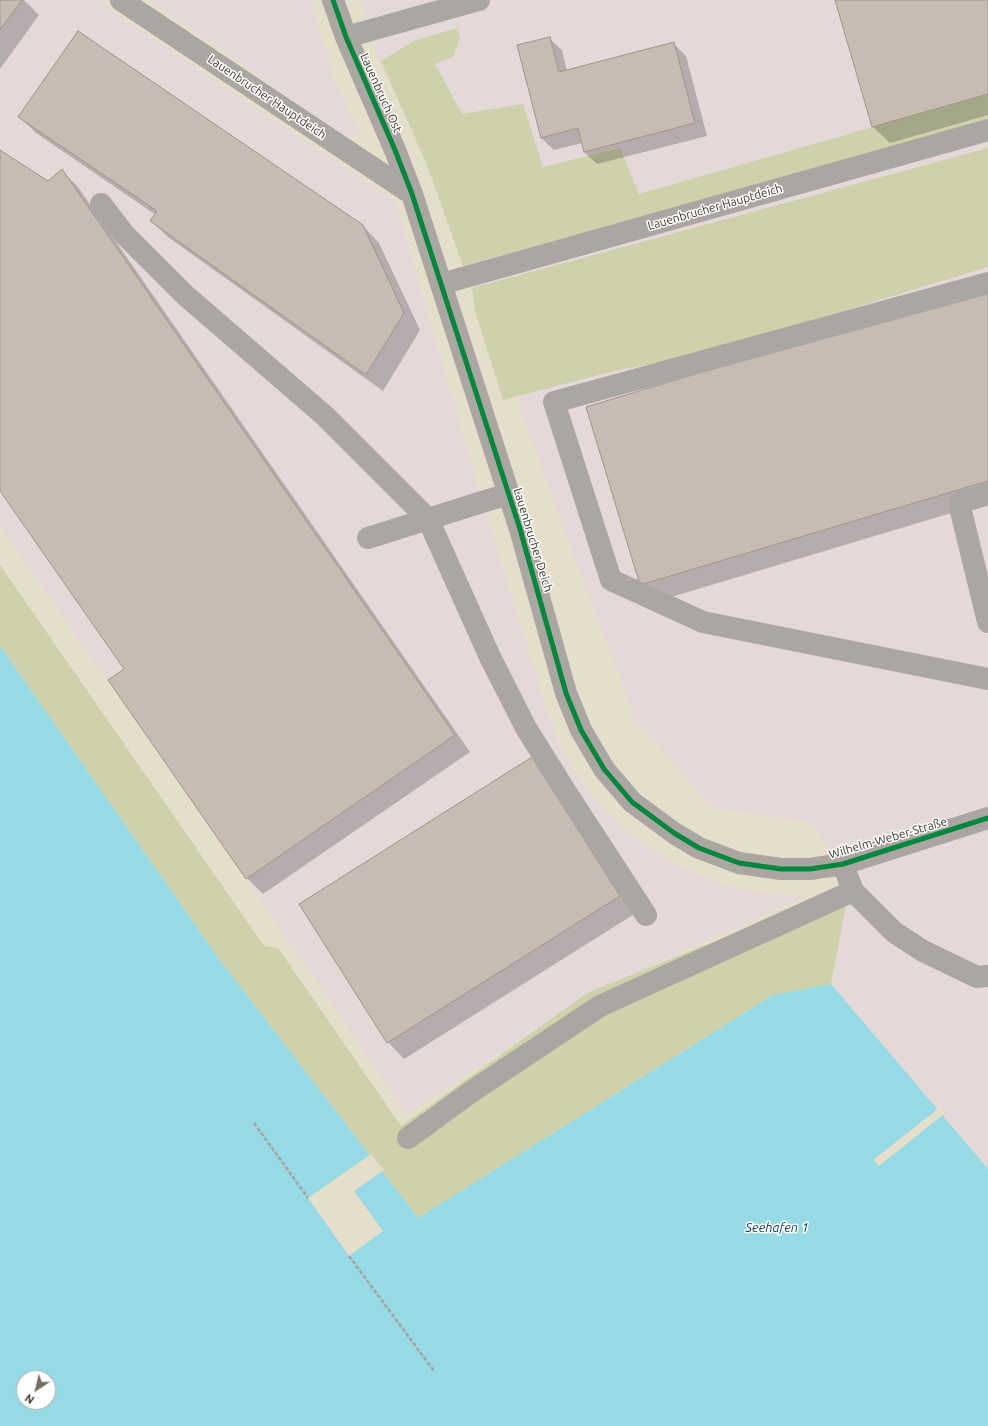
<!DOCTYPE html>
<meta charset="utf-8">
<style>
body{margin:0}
#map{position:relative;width:988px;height:1426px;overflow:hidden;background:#e4deca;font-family:Ubuntu,sans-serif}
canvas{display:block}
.north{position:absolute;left:16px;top:1370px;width:40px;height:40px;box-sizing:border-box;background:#fff;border:1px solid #b1afa9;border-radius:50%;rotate:215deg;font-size:11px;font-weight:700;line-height:16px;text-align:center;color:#3b3628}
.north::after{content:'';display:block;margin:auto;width:14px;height:18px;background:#767161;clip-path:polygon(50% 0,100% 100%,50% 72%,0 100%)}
</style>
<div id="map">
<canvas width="988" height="1426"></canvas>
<div class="north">N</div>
</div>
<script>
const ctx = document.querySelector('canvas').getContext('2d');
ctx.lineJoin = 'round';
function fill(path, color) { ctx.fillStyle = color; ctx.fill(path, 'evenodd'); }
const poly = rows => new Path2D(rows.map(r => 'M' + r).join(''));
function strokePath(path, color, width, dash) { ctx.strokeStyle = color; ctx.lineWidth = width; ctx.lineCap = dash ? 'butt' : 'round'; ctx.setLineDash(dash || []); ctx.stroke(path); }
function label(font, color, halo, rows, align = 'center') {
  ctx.font = font + ' Ubuntu,sans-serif'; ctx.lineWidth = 3; ctx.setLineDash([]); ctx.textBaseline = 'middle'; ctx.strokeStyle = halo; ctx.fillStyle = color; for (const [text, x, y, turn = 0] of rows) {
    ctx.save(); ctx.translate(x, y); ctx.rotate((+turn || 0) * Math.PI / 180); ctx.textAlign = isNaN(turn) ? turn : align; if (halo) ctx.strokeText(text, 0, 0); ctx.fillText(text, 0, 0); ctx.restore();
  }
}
fill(poly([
 [0,0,96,0,395,201,482,502,545,705,560,747,580,781,595,800,617,823,639,841,670,861,697,875,729,887,768,894,804,896,590,994,407,1114,246,879,0,526],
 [147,0,310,0,333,77,359,134,345,138,243,65],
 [361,0,988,0,988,1169,831,984,851,879,810,822,713,808,636,721,561,522,454,223,374,47]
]), '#e5d8d9');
fill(poly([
 [457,28,460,38,453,57,435,64,462,114,523,104,543,167,620,148,639,194,988,94,988,122,463,266,427,165,381,61,414,41],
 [988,148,988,267,706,353,610,372,503,400,475,311,472,288],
 [0,565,264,946,278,948,401,1126,589,992,837,892,851,878,831,984,773,995,418,1218,219,959,0,646]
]), '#ced1aa');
fill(poly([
 [0,646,219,959,418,1218,773,995,831,984,988,1169,988,1426,0,1426],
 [24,1378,48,1378,48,1402,24,1402]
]), '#95dae5');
fill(poly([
 [939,1108,944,1114,879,1166,873,1160],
 [371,1154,384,1170,354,1191,383,1231,349,1256,308,1198]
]), '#e4deca');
fill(poly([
 [0,0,24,0,39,15,0,69],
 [836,0,988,0,988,115,890,143,873,127],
 [549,38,562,50,567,71,673,43,686,56,707,136,597,164,584,152,582,143,554,150,541,138],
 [20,117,363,226,379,243,420,330,383,391,168,237,152,221,156,215,36,133],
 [0,151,48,182,62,171,78,187,470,752,263,894,247,878,125,669,0,489],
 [988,287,988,502,658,601,641,585],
 [532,758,636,913,404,1059,388,1042]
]), '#0003');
const building = poly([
 [0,0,22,0,0,30,0,0],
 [835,0,988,0,988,94,872,127,835,0],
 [78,31,363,225,404,313,366,375,150,221,157,211,18,117,78,31],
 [550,37,559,72,674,42,695,123,584,152,578,128,541,138,517,45,550,37],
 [0,150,48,181,62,169,455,735,246,879,108,680,124,669,0,491,0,150],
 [988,286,988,481,640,585,586,407,988,286],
 [532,757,620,896,387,1043,299,904,532,757]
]);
fill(building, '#c6bcb1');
strokePath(building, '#a0968b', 1);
strokePath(poly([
 [254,1123,308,1198],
 [349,1256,434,1371]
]), '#a8a29c', 2.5, [4, 2]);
strokePath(poly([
 [121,0,412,194],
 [333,0,346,37,395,150,412,194,520,529,566,693,581,730,604,769,632,802,674,833,699,848,739,863,781,869,810,869,843,864,988,818],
 [346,37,479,0],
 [101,204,124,234,185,295,325,416,428,519,490,657,526,728,566,792,646,915],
 [988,283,554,402,611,580,703,622,988,679],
 [441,284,988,130],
 [988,494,959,503,988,622],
 [368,538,482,502,509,494],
 [853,891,894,932,923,951,977,977,988,976],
 [408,1138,471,1092,600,1006,853,891,843,864]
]), '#aca6a3', 22);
strokePath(poly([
 [333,0,346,37,395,150,412,194,520,529,566,693,581,730,604,769,632,802,674,833,699,848,739,863,781,869,810,869,843,864,988,818]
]), '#00873e', 5);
label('12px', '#3b3628', '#fff', [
 ["Lauenbruch Ost",381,93,66],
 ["Lauenbrucher Hauptdeich",267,97,34],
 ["Lauenbrucher Hauptdeich",715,207,-16],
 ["Lauenbrucher Deich",533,540,73],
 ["Wilhelm-Weber-Straße",888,838,-16]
]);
label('italic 13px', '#083944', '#fff', [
 ["Seehafen 1",777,1228]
]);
</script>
